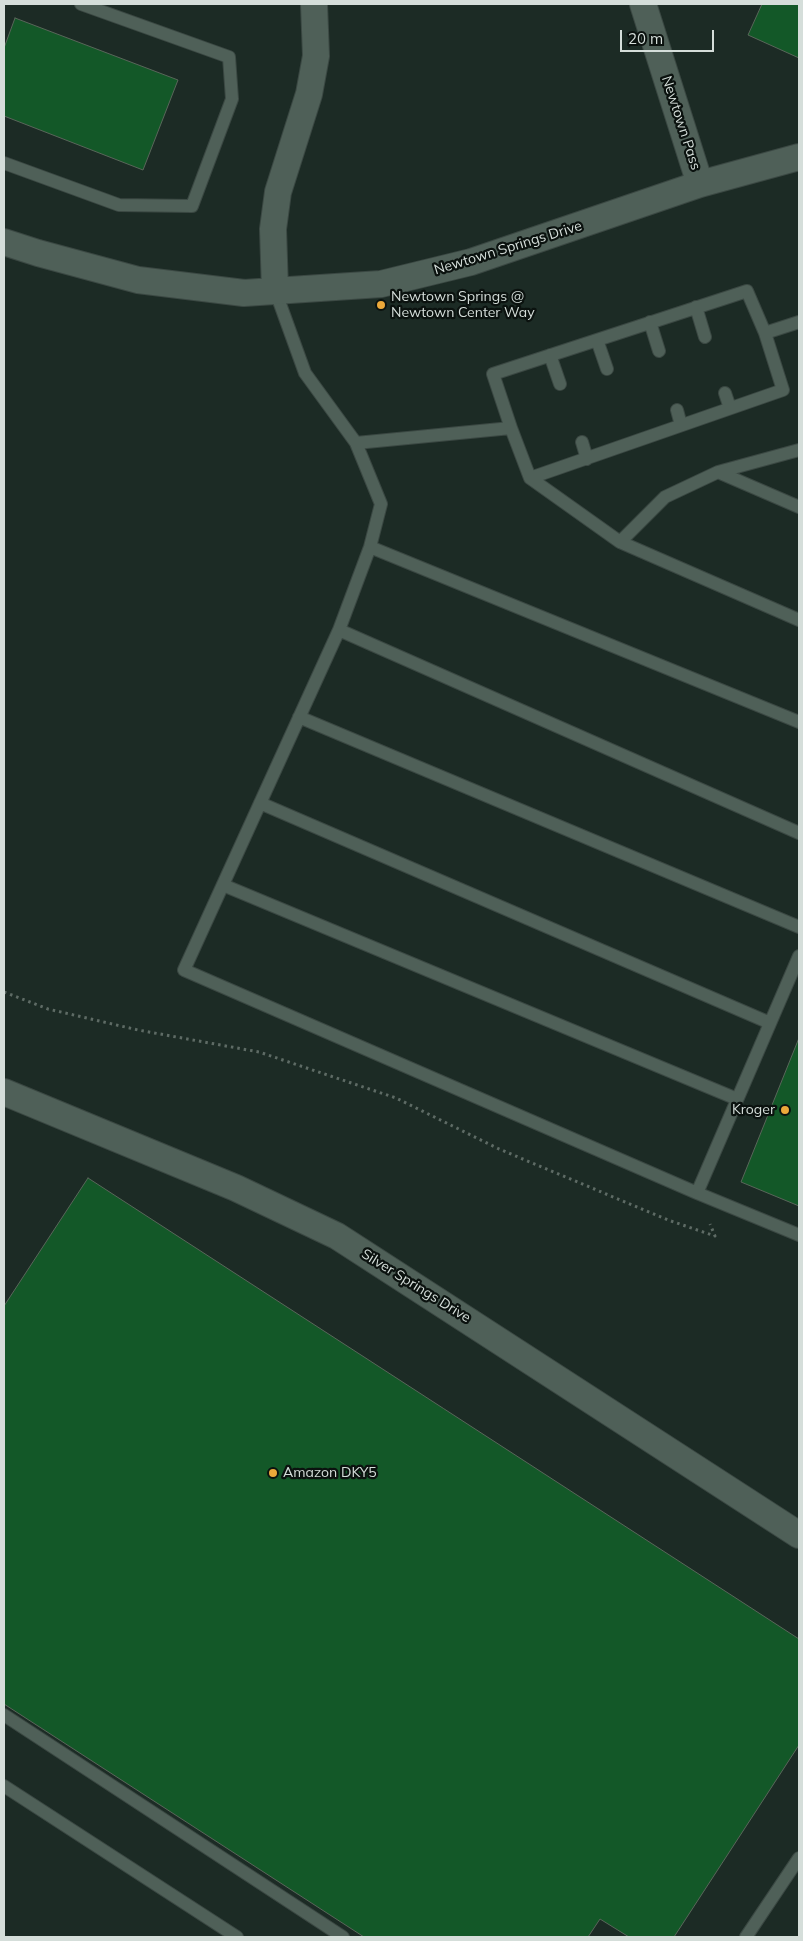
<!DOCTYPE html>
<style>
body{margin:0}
#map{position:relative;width:803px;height:1941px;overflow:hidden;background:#1c2b25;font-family:Mulish,sans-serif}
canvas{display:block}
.frame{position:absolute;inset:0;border:5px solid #d5deda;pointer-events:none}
.scale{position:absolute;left:620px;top:30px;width:94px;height:22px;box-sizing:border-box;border:2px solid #d5deda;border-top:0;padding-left:6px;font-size:15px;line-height:18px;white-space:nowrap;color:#d5deda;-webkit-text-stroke:4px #0b120f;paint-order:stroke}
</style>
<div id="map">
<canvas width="803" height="1941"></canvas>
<div class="frame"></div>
<div class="scale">20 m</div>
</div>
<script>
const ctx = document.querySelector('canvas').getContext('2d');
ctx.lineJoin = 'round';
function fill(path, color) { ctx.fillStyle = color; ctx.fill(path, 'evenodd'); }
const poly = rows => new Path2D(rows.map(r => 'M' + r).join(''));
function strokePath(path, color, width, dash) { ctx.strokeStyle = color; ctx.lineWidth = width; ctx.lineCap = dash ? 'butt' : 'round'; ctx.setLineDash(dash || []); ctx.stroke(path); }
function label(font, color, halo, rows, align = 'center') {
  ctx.font = font + ' Mulish,sans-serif'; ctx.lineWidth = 4.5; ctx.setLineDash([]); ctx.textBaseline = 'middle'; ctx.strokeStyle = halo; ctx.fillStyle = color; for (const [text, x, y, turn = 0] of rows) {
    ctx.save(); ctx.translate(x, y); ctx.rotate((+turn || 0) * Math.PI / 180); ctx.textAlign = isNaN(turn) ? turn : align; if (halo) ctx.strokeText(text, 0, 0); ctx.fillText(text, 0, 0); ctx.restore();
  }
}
const building = poly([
 [762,4,799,4,799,58,748,35,762,4],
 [15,18,178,80,143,170,4,116,4,48,15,18],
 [799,1038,799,1206,741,1182,799,1038],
 [88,1178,799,1639,799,1745,674,1937,629,1937,600,1919,588,1937,364,1937,4,1704,4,1306,88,1178]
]);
fill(building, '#135828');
strokePath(building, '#59665a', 1);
const service = poly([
 [4,163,119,205,192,206,232,99,229,57,81,4],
 [275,290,305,373,356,443,511,428,493,374,747,291,765,333,783,390,530,478,511,428],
 [696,307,705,337],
 [650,322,659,351],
 [765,333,799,322],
 [597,340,607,369],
 [550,355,560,384],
 [725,393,730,408],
 [677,410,681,425],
 [582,442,587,459],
 [356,443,381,504,370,547,339,630,184,970,697,1193],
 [718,472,799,507],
 [530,478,620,542,665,497,718,472,799,450],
 [620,542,799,620],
 [370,547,799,722],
 [339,630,799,833],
 [299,717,799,927],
 [260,803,770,1023],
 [223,885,737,1099],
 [799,956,697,1193,799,1235],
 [4,1715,343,1937],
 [4,1786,237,1937],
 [746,1937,799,1858]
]);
const minor = poly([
 [643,4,700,184],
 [4,242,38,253,138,280,244,293,381,284,471,262,700,184,799,157],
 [275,290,273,229,278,192,309,94,316,56,314,4],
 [4,1092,236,1188,337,1236,799,1535]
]);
strokePath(service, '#3b4843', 14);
strokePath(minor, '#3b4843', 28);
strokePath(poly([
 [4,992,48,1009,138,1030,259,1052,396,1098,499,1149,668,1220,715,1236,710,1224]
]), '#5e6b65', 3, [2.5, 4]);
strokePath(service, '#4f6058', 12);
strokePath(minor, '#4f6058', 26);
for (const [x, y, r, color] of [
 [381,305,5,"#eca93a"],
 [785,1110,5,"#eca93a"],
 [273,1473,5,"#eca93a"]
]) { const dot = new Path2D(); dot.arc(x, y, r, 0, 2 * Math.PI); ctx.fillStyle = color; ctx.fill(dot); strokePath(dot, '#0b120f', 2); }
label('14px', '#d5deda', '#0b120f', [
 ["Newtown Pass",681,123,72],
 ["Newtown Springs Drive",508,248,-17],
 ["Silver Springs Drive",416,1286,32]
]);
label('14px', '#d5deda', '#0b120f', [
 ["Newtown Springs @",391,297],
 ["Newtown Center Way",391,313],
 ["Kroger",775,1110,"right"],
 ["Amazon DKY5",283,1473]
], 'left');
</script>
